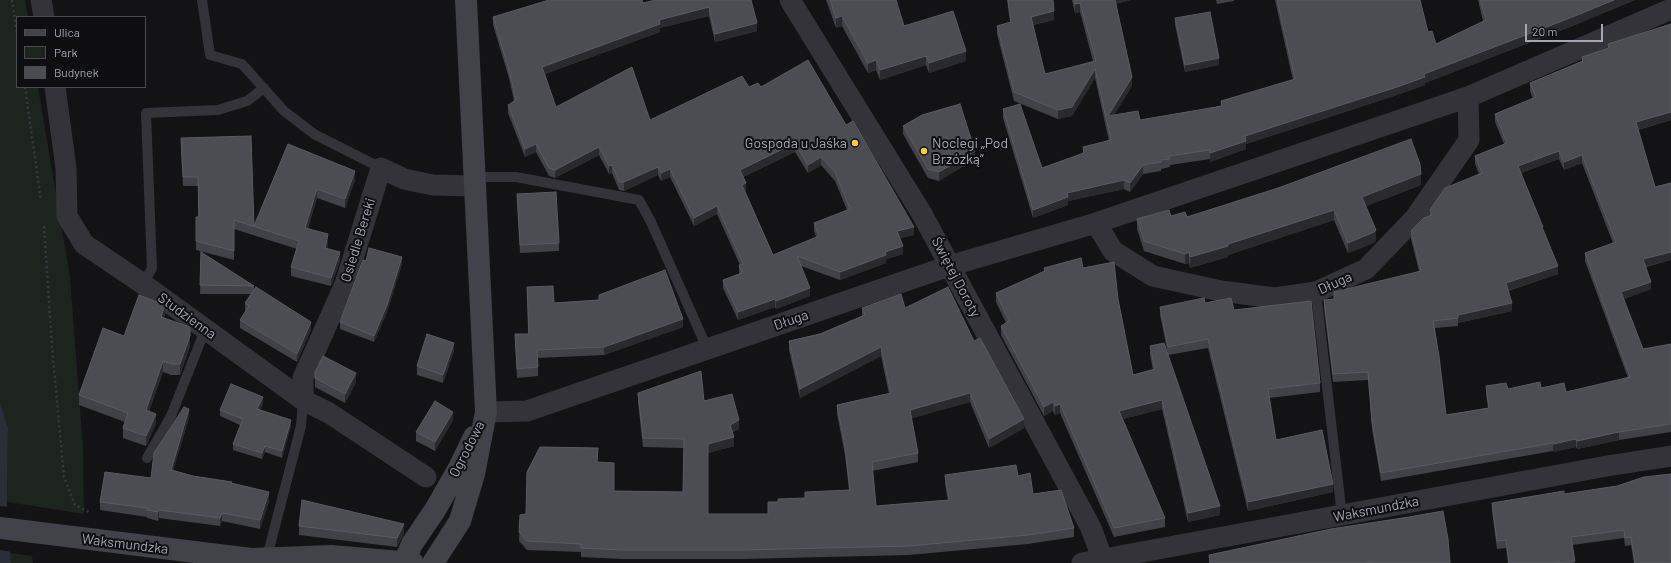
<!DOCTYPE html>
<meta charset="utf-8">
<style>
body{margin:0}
#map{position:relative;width:1671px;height:563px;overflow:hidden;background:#131214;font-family:Barlow,sans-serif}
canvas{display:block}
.legend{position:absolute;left:16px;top:16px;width:130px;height:72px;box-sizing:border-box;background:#0e0d0f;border:1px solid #494a52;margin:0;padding:5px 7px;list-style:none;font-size:12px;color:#a2a6b6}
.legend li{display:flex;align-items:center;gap:8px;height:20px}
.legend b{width:20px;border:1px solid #494a52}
.scale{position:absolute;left:1525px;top:24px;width:78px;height:18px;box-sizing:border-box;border:2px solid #a2a6b6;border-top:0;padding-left:5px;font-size:12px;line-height:14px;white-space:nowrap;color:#a2a6b6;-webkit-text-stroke:3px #0e0d0f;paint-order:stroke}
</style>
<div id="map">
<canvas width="1671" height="563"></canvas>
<ul class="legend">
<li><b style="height:5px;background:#41424a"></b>Ulica</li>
<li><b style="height:11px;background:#1c241e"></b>Park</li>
<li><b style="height:11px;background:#4c4c53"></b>Budynek</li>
</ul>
<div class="scale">20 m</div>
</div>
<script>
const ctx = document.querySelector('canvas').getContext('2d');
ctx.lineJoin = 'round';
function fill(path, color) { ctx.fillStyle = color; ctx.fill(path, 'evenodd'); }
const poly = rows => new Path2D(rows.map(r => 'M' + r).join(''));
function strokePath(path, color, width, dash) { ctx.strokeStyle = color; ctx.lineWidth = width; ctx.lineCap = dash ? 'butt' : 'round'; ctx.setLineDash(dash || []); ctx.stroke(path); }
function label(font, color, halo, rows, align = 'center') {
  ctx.font = font + ' Barlow,sans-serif'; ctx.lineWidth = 4; ctx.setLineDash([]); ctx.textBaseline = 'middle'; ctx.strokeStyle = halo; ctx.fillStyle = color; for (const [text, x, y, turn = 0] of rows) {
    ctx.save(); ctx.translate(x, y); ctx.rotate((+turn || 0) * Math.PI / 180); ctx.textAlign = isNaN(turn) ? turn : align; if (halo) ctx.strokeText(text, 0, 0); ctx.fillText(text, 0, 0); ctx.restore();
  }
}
fill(poly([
 [0,0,25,0,28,17,17,17,17,87,38,87,70,277,83,448,84,514,7,502,8,427,0,403],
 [10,553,32,556,33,563,11,563]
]), '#1c241e');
fill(poly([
 [0,403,8,427,7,502,11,563,0,563]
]), '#282f39');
fill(poly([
 [0,506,9,507,12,552,0,550]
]), '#131214');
strokePath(poly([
 [12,0,17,33],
 [25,87,41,201],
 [44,226,52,347,64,477,75,505,91,513]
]), '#393a41', 2.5, [2, 3]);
strokePath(poly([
 [202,0,210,55,242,64,284,111,314,134,381,168],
 [474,177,516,177,639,200,651,222,707,348],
 [143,284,152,268,146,113,218,110,247,101,264,88],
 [1316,292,1342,516],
 [147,458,171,416,205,330],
 [267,557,301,426,303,400]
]), '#333339', 10);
strokePath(poly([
 [41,0,44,17],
 [790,0,922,214,1091,528,1104,563],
 [55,87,66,168,67,216,84,244,143,284,303,400,329,413,426,477],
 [1096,223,1113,251,1153,276,1221,291,1275,298,1316,292,1366,269,1415,218,1469,140,1468,97],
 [303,400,303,378,345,284,381,168,404,179,433,185,474,186],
 [486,412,527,411,949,266,1096,223,1468,97,1671,9],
 [1082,563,1607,466,1671,456]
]), '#333339', 21);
strokePath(poly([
 [0,528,251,559,331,556,413,563],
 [404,563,412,544,435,510,459,468,474,437],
 [433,563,460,521,474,474,486,412,466,0]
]), '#41424a', 22);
fill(poly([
 [736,0,757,31,715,42,709,16,660,28,660,32,545,74,556,107,650,120,749,87,761,87,846,125,914,235,900,238,903,254,886,259,886,263,840,280,801,266,810,296,776,309,775,307,738,320,723,288,723,280,739,274,739,265,740,265,717,214,694,226,670,177,661,181,658,175,624,191,619,190,612,173,609,174,599,155,555,178,549,176,536,152,525,157,508,113,508,105,514,101,509,78,493,25,493,17,643,3],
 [795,152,808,173,821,165,835,181,847,210,814,223,814,231,816,237,773,255,745,191,746,191,743,177],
 [826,0,896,0,904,26,966,61,929,73,926,65,880,80,876,70,868,73,842,26,836,28],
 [1007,0,1053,0,1054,20,1033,25,1045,74,1093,61,1080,12,1075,13,1072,0,1131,0,1115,4,1132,86,1114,115,1140,120,1221,106,1221,101,1293,80,1275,0,1420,0,1428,32,1436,44,1483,21,1478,0,1635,0,1570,27,1425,83,1425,85,1397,95,1246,144,1246,149,1210,162,1210,159,1170,165,1170,167,1161,169,1161,171,1143,174,1130,192,1124,189,1068,201,1068,205,1033,218,1003,118,1003,109,1042,168,1083,153,1083,147,1109,141,1095,78,1072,116,1058,119,1014,101,997,34,997,26,1010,22],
 [1216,0,1234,0,1234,1,1217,4],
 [1175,18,1219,65,1185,72,1175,25],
 [1671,24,1671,120,1638,130,1655,187,1671,183,1671,260,1646,267,1651,289,1624,299,1643,349,1671,344,1671,432,1619,440,1577,449,1576,447,1553,452,1553,451,1381,481,1372,429,1368,380,1333,382,1324,308,1324,300,1334,299,1419,271,1411,239,1411,231,1430,215,1430,210,1479,174,1475,164,1475,156,1504,144,1495,122,1495,114,1533,99,1530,91,1530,83,1582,61,1582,57,1608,49,1608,44],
 [1559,159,1564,170,1582,163,1613,243,1585,253,1585,261,1628,378,1566,392,1541,388,1508,389,1486,386,1486,394,1488,408,1446,415,1435,328,1458,326,1458,323,1512,311,1508,291,1558,274,1543,231,1521,173],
 [903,126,975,159,939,181,928,178,903,134],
 [288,144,355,180,345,208,317,198,308,228,328,243,327,249,340,261,331,286,291,276,291,267,297,249,234,229,234,260,196,250,196,217,198,217,198,186,183,186,181,147,254,226],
 [1421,185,1366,206,1376,241,1374,243,1348,253,1334,220,1228,255,1228,257,1190,268,1189,263,1185,264,1144,251,1137,229,1137,219,1171,216,1187,217],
 [517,194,559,243,559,251,520,253],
 [201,252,254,286,254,289,311,330,297,362,240,328,240,320,245,312,245,303,251,294,200,294],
 [366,261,402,264,387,312,374,342,340,329,340,322],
 [1044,268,1083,268,1118,299,1133,375,1153,370,1150,355,1150,346,1168,354,1160,315,1160,307,1205,303,1234,310,1320,383,1320,392,1269,398,1276,440,1333,492,1248,511,1208,348,1168,355,1220,515,1188,522,1162,409,1123,419,1165,518,1165,527,1114,537,1060,413,1055,415,1053,411,1044,416,1001,335,1001,326,1006,323,996,302,996,293,1044,271],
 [527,287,554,303,599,300,599,295,683,327,604,355,538,358,538,376,517,378,515,334,528,334],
 [862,308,905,308,974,341,1024,428,989,448,970,402,911,418,918,453,918,462,872,471,876,506,948,500,945,484,945,475,1018,476,1033,494,1074,528,1074,537,1028,544,909,555,742,559,623,559,581,557,581,552,527,550,519,541,520,515,526,514,597,462,614,491,683,492,684,448,643,447,638,402,638,393,704,401,739,429,732,432,734,446,708,453,708,514,768,514,778,502,805,498,849,490,845,455,837,414,837,405,889,394,881,356,800,398,789,350,789,341,820,334,862,316],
 [165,315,164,318,190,346,180,375,171,375,163,372,149,411,156,424,146,446,123,438,123,428,125,422,79,405,79,395],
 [454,351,443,383,417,375,417,366],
 [315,372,356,382,345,403,315,387],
 [263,403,260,410,291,426,282,458,265,452,262,459,233,450,233,444,240,425,220,416,220,410],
 [189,418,173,470,193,476,232,484,269,501,260,529,222,521,220,526,159,518,158,521,147,518,147,517,100,510,100,502,151,478],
 [453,420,435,451,416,441,416,432],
 [1617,486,1671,563,1634,563,1631,545,1625,546,1624,538,1572,545,1575,563,1508,563,1506,548,1497,549,1492,511,1492,503,1564,494],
 [299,526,404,533,397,547,299,535],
 [1209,555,1450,563,1209,563]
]), '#414247');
fill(poly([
 [1114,0,1131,0,1114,4],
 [1614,0,1635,0,1570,27,1425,83,1425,85,1397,95,1246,144,1246,149,1210,162,1210,153,1245,136,1424,74],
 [1080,3,1080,12,1075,13,1075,4],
 [709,7,709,16,660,28,660,32,542,75,542,67,659,20],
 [1054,11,1054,20,1031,25,1031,17],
 [842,16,842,26,836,28,836,18],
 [757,23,757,31,715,42,715,34],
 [966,51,966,61,929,73,929,63],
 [926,56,926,65,880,80,880,70],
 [1219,58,1219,65,1185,72,1185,65],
 [876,60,876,70,868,73,868,63],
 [1095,69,1095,78,1072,116,1058,119,1058,110],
 [1132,77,1132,86,1108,125,1108,116],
 [1671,112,1671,120,1636,130,1636,122],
 [795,143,795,152,740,178,740,170],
 [536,144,536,152,525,157,525,149],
 [599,147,599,155,555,178,555,170],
 [975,151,975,159,939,181,939,172],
 [1559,151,1559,159,1518,174,1518,166],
 [1582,155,1582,163,1564,170,1564,162],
 [821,157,821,165,808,173,808,165],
 [612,165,612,173,609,174,609,166],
 [1143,165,1143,174,1130,192,1130,183],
 [658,167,658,175,624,191,624,182],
 [670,169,670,177,661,181,661,173],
 [355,171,355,180,345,208,345,199],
 [1421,174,1421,185,1362,208,1362,197],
 [1124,180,1124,189,1068,201,1068,205,1033,218,1033,210,1067,193],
 [746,183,746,191,742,193,742,185],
 [317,189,317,198,305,236,305,228],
 [717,206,717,214,694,226,694,218],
 [1334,210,1334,220,1228,255,1228,257,1190,268,1190,257],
 [914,227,914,235,897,239,897,231],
 [1376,230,1376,241,1374,243,1348,253,1348,243],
 [328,234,328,243,325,257,325,248],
 [903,246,903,254,886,259,886,263,840,280,840,272,885,252],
 [340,252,340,261,331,286,331,278],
 [1189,252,1189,263,1185,264,1185,254],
 [1671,252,1671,260,1643,267,1643,259],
 [402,257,402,264,387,312,374,342,374,336],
 [1558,266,1558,274,1506,291,1506,283],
 [1651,282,1651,289,1621,300,1621,292],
 [810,288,810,296,776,309,776,301],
 [775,299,775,307,738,320,738,312],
 [1512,303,1512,311,1458,323,1458,315],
 [165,305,165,315,161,327,161,317],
 [683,319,683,327,604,355,604,347],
 [311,322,311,330,297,362,297,354],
 [190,336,190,346,180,375,180,364],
 [454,343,454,351,443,383,443,375],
 [881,347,881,356,800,398,800,389],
 [163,361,163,372,146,420,146,410],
 [356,373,356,382,345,403,345,394],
 [970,393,970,402,910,419,910,410],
 [263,397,263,403,257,415,257,409],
 [1162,400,1162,409,1119,420,1119,411],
 [1053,402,1053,411,1044,416,1044,407],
 [1060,404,1060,413,1055,415,1055,406],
 [189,409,189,418,171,478,171,470],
 [453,412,453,420,435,451,435,442],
 [156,414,156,424,146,446,146,436],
 [1024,419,1024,428,989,448,989,439],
 [291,420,291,426,282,458,282,451],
 [739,420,739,429,730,434,730,425],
 [1619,432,1619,440,1577,449,1577,441],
 [734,437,734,446,708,453,708,444],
 [1576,439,1576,447,1553,452,1553,444],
 [265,446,265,452,262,459,262,453],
 [1333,484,1333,492,1248,511,1248,502],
 [269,492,269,501,260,529,260,520],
 [1220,506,1220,515,1188,522,1188,513],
 [159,510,159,518,158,521,158,512],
 [222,513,222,521,220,526,220,518],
 [404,524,404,533,397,547,397,538]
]), '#2a2a2e');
const building = poly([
 [549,0,642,0,643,3,656,0,751,0,757,23,715,34,709,7,659,20,660,24,542,67,556,107,632,67,650,120,742,76,749,87,758,83,761,87,808,60,846,125,853,121,914,227,897,231,903,246,885,252,886,255,840,272,797,256,810,288,776,301,775,299,738,312,723,280,742,273,739,265,743,264,717,206,694,218,670,169,661,173,658,167,624,182,619,182,612,165,609,166,599,147,555,170,549,168,536,144,525,149,508,105,516,100,509,70,493,17,549,0],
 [795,143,808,165,821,157,835,172,850,209,814,223,819,236,773,255,742,185,746,183,740,170,795,143],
 [830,0,896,0,904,26,953,11,966,51,929,63,926,56,880,70,876,60,868,63,842,16,836,18,830,0],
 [1008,0,1053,0,1054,11,1031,17,1045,74,1096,61,1080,3,1075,4,1074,0,1115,0,1132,77,1108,116,1138,111,1140,120,1222,106,1221,101,1295,79,1277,0,1420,0,1428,32,1432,31,1436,44,1486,20,1480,0,1614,0,1570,18,1424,74,1425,77,1397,87,1245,136,1246,141,1210,153,1210,150,1169,156,1170,159,1161,160,1161,162,1143,165,1130,183,1124,180,1067,193,1068,197,1033,210,1003,109,1020,104,1042,168,1084,153,1083,147,1111,140,1095,69,1072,107,1058,110,1014,92,997,26,1011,22,1008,0],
 [1210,12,1219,58,1185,65,1175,18,1210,12],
 [1671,24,1671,112,1636,122,1655,187,1671,183,1671,252,1643,259,1651,282,1621,292,1643,349,1671,344,1671,424,1619,432,1577,441,1576,439,1553,444,1553,443,1381,473,1372,421,1368,372,1333,374,1324,300,1334,299,1334,292,1421,271,1411,231,1424,218,1432,215,1430,210,1445,188,1482,173,1475,156,1507,143,1495,114,1536,97,1530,83,1583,61,1582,57,1609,48,1608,44,1671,24],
 [1559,151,1564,162,1582,155,1616,242,1585,253,1630,377,1566,392,1564,383,1541,388,1540,382,1508,389,1506,383,1486,386,1489,408,1446,415,1439,356,1433,321,1458,318,1458,315,1512,303,1506,283,1558,266,1542,227,1543,227,1518,166,1559,151],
 [960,104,975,151,939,172,928,169,903,126,922,115,960,104],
 [251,136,254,226,288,144,355,171,345,199,317,189,305,228,328,234,325,248,340,252,331,278,291,267,299,241,234,220,234,251,196,241,196,217,199,217,198,177,183,177,181,138,251,136],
 [1411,139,1420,164,1421,174,1362,197,1376,230,1374,232,1348,243,1334,210,1228,244,1228,246,1190,257,1189,252,1185,254,1144,241,1137,219,1169,210,1171,216,1185,212,1187,217,1278,188,1411,139],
 [556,192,559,243,520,245,517,194,556,192],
 [369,248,402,257,387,305,374,336,340,322,363,260,366,261,369,248],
 [201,252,254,286,200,285,201,252],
 [1081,258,1083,268,1114,262,1118,299,1133,375,1155,369,1150,346,1164,343,1220,506,1188,513,1162,400,1119,411,1165,518,1114,528,1060,404,1055,406,1053,402,1044,407,1001,326,1009,321,996,293,1045,271,1044,268,1081,258],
 [665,270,683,319,604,347,537,350,538,367,517,369,515,334,529,334,527,287,553,286,554,303,599,300,599,295,665,270],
 [256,287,311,322,297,354,240,320,249,306,245,303,256,287],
 [948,287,974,341,980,338,1024,419,989,439,970,393,910,410,918,453,872,462,876,506,949,500,945,475,1016,465,1018,476,1030,473,1033,494,1061,490,1074,528,1028,535,909,546,742,550,623,550,581,548,581,544,527,541,519,532,520,515,526,514,527,472,540,447,598,448,597,462,614,463,614,491,683,492,684,439,643,438,638,393,701,371,704,401,732,394,739,420,730,425,734,437,708,444,708,514,768,514,768,502,778,502,778,499,805,498,805,492,850,490,845,446,837,405,891,393,881,347,800,389,789,341,820,334,865,315,862,308,901,294,905,308,948,287],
 [139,295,165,305,161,317,190,327,190,336,180,364,171,364,163,361,146,410,156,414,146,436,123,428,128,413,79,395,103,328,124,336,139,295],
 [1204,298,1205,303,1231,298,1234,310,1311,301,1320,383,1268,389,1276,440,1322,430,1333,484,1248,502,1208,339,1168,347,1160,307,1204,298],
 [427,334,454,343,443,375,417,366,427,334],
 [323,356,356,373,345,394,315,378,315,372,323,356],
 [231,384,263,397,257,409,291,420,282,451,265,446,262,453,233,444,243,419,220,410,231,384],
 [435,401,453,412,435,442,416,432,435,401],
 [184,407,189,409,171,470,193,476,232,482,231,483,269,492,260,520,222,513,220,518,159,510,158,512,147,510,147,508,100,502,105,472,151,478,154,453,184,407],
 [1671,474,1671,563,1635,563,1631,537,1625,538,1624,530,1571,537,1575,561,1554,563,1509,563,1506,540,1497,541,1492,503,1564,491,1564,494,1617,486,1644,477,1671,474],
 [302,500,404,524,397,538,299,526,302,500],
 [1443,511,1448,539,1450,563,1374,563,1367,562,1367,563,1210,563,1209,555,1331,529,1409,517,1443,511]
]);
fill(building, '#4c4c53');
strokePath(building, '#595a63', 1);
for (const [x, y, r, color] of [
 [855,143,4,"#ffd01f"],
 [924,151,4,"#ffd01f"]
]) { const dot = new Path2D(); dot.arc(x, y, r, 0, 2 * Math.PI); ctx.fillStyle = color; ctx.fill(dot); strokePath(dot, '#0e0d0f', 1.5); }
label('14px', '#a2a6b6', '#0e0d0f', [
 ["Gospoda u Jaśka",847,143],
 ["Noclegi „Pod",932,143,"left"],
 ["Brzózką”",932,159,"left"]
], 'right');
label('14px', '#a2a6b6', '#0e0d0f', [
 ["Osiedle Bereki",358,240,-73],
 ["Świętej Doroty",956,277,62],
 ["Długa",1335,283,-24],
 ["Studzienna",187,316,36],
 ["Długa",791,320,-19],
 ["Ogrodowa",467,449,-63],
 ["Waksmundzka",1376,509,-11],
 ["Waksmundzka",125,544,7]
]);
</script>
